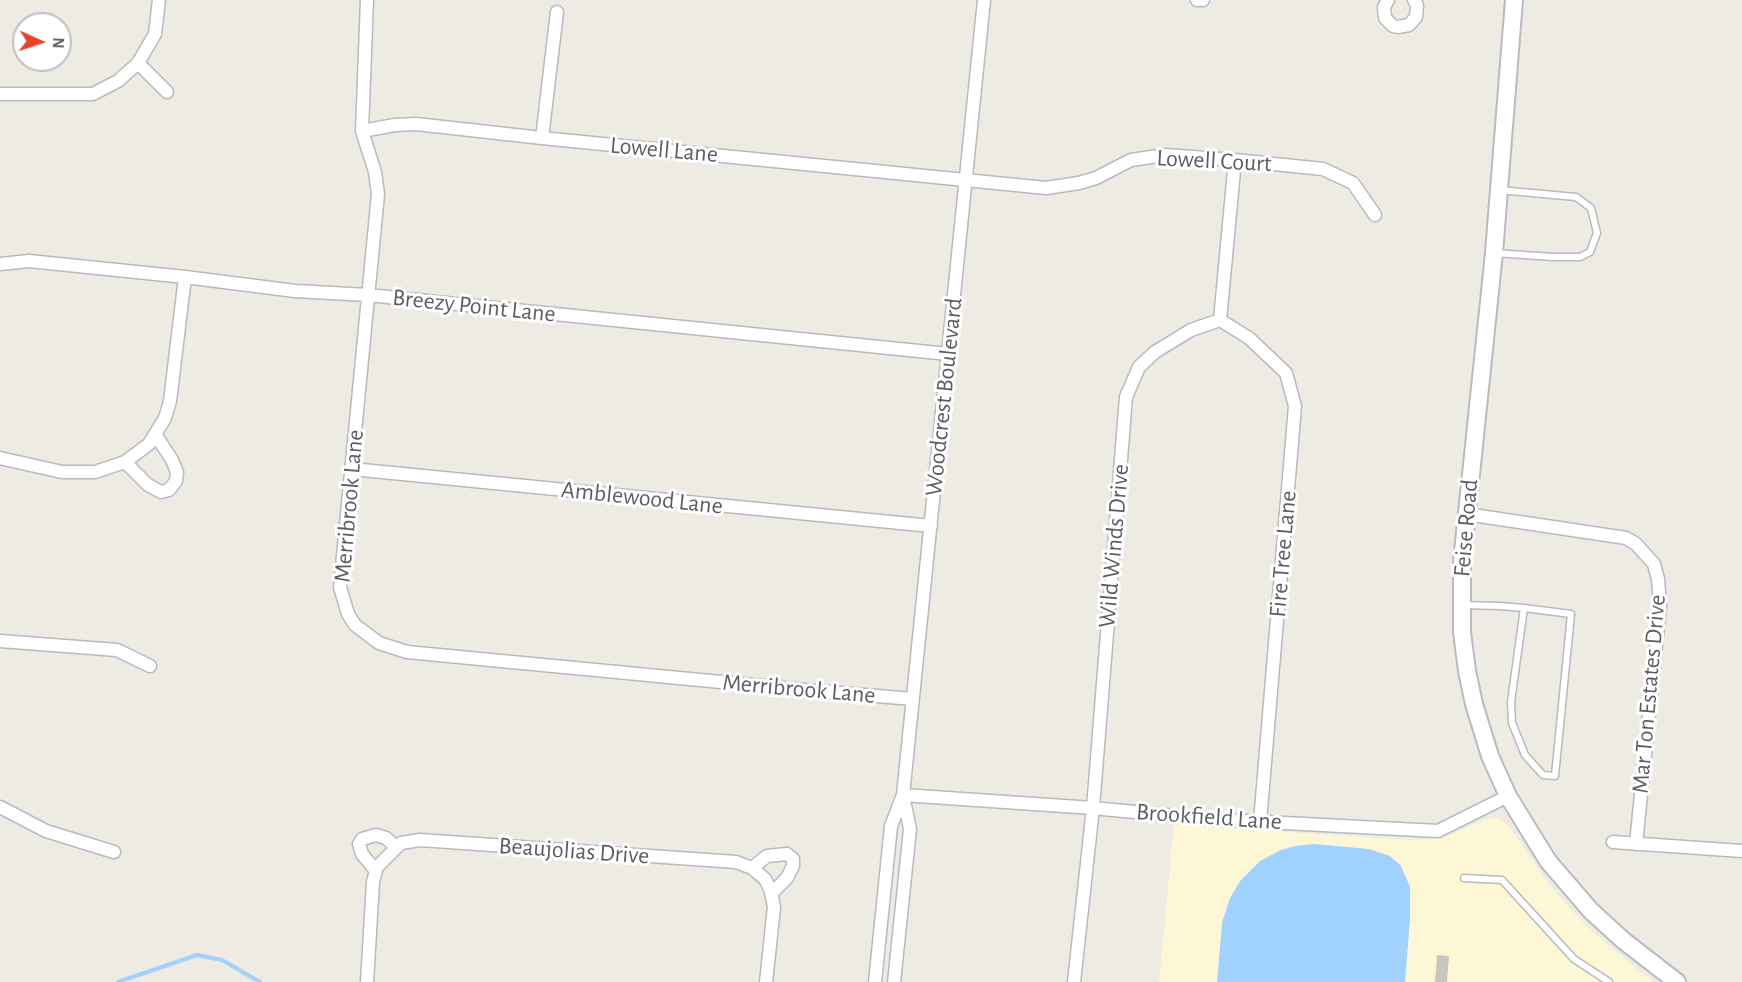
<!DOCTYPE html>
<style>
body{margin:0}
#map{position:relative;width:1742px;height:982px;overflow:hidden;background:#edebe2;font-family:"Alegreya Sans",sans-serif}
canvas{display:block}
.north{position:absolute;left:12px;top:12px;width:60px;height:60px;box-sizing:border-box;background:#fff;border:2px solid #bdbfc1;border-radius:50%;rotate:93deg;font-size:16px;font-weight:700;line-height:24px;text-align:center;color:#5a5e63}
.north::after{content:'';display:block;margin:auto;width:21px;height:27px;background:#ec422a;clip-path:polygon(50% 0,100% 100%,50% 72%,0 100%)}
</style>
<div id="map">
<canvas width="1742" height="982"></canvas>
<div class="north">N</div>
</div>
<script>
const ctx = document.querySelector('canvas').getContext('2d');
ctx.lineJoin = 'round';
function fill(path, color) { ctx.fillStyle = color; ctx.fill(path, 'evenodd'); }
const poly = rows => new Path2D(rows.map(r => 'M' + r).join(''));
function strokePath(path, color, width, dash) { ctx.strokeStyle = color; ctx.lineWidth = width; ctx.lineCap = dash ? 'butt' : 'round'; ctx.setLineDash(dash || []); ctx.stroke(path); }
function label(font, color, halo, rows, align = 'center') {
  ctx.font = font + ' "Alegreya Sans",sans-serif'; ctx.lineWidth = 6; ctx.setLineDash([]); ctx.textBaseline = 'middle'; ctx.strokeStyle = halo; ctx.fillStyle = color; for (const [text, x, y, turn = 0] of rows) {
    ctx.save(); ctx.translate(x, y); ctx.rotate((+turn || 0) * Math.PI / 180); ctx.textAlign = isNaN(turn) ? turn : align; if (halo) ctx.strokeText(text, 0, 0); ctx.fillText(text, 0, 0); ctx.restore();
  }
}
fill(poly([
 [1489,818,1500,820,1509,827,1546,880,1570,909,1595,934,1653,982,1159,982,1174,825,1412,840,1442,838]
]), '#fef7d6');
fill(poly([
 [1314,844,1369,849,1390,856,1401,866,1410,887,1410,919,1405,982,1217,982,1222,923,1230,898,1241,880,1260,861,1281,850,1295,846]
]), '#a0d1ff');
strokePath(poly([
 [118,982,197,955,222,960,260,982]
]), '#a0d1ff', 4);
fill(poly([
 [1437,955,1449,956,1447,982,1435,982]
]), '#c8c6bf');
const service = poly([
 [1494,253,1553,257,1580,257,1590,252,1597,233,1591,208,1576,197,1499,190],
 [1462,605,1500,606,1524,608,1571,614,1555,776,1543,775,1525,755,1512,723,1511,702,1524,608],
 [1464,878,1502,880,1574,959,1609,982]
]);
const minor = poly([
 [367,0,362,131,375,172,378,194,340,587,348,614,355,625,379,643,407,652,805,690,913,699],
 [1197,0,1203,0],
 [1388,0,1384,7,1385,18,1393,26,1398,27,1409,25,1416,17,1417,5,1414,0],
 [138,63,167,92],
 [0,94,93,94,118,81,138,63,155,34,159,0],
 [362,131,395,125,416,124,542,138,1046,188,1079,183,1096,178,1131,160,1165,155,1235,160,1323,169,1353,183,1375,215],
 [542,138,557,12],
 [0,264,29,261,185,277,295,291,368,295,948,354],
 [1220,320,1249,338,1286,373,1295,406,1260,822],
 [0,458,62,472,95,472,125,462,149,444,165,418,170,401,185,277],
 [125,462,148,485,161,492,169,490,176,481,177,472,172,460,155,434],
 [352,469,931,526],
 [1466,514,1626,538,1636,544,1654,564,1658,579,1660,606,1636,844],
 [0,641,117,650,150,666],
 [903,795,1093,808,1207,819,1438,831,1508,796],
 [0,807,46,831,114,852],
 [1613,842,1742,851],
 [752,868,767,856,787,854,793,859,793,866,787,878,771,894],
 [376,871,362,854,359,844,362,839,376,835,386,838,396,847],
 [367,982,373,882,377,867,401,843,420,840,736,862,752,868,765,879,771,891,774,907,766,982],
 [875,982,891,826,903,795,984,0],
 [894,982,910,829,903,796],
 [1074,982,1093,808,1126,397,1139,367,1155,352,1191,330,1220,320,1235,160]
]);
const secondary = poly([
 [1514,0,1494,253,1462,561,1462,632,1467,671,1474,704,1490,756,1508,796,1548,861,1591,911,1624,941,1677,982]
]);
strokePath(service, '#b7babf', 9);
strokePath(minor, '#b7babf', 15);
strokePath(secondary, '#b8bbc1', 20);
strokePath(service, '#fff', 6);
strokePath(minor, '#fff', 12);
strokePath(secondary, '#fff', 16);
label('24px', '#5a5e63', '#fff', [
 ["Lowell Lane",664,150,5],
 ["Lowell Court",1214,161,3],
 ["Breezy Point Lane",474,306,6],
 ["Woodcrest Boulevard",944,397,-84],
 ["Amblewood Lane",642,498,6],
 ["Merribrook Lane",349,506,-85],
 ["Feise Road",1466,528,-85],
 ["Wild Winds Drive",1114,546,-85],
 ["Fire Tree Lane",1283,554,-85],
 ["Merribrook Lane",799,689,5],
 ["Mar Ton Estates Drive",1649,694,-85],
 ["Brookfield Lane",1209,817,4],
 ["Beaujolias Drive",574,851,4]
]);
</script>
